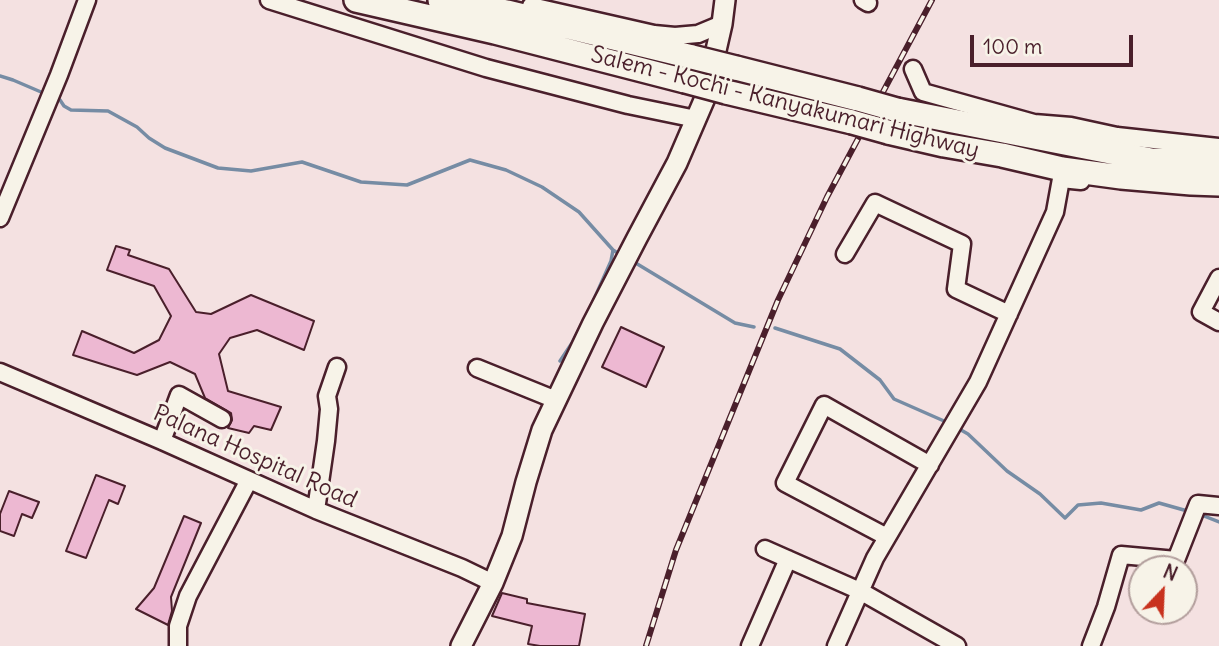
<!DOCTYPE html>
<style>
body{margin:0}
#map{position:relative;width:1219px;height:646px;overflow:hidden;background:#f4e1e1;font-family:Delius,sans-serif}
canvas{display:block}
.north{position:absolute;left:1128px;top:555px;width:70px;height:70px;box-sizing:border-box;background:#f7f3e8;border:2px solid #b29e9c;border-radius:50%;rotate:23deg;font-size:19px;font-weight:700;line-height:28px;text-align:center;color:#4a1f2b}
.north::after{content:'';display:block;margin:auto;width:24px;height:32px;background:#c8321e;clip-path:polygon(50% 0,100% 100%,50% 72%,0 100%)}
.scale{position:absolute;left:970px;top:35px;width:163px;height:32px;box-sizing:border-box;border:4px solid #4a1f2b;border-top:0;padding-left:9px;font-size:21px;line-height:24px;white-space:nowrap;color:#4a1f2b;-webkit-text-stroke:5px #f7f3e8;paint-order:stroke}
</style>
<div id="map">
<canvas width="1219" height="646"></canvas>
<div class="north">N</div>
<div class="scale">100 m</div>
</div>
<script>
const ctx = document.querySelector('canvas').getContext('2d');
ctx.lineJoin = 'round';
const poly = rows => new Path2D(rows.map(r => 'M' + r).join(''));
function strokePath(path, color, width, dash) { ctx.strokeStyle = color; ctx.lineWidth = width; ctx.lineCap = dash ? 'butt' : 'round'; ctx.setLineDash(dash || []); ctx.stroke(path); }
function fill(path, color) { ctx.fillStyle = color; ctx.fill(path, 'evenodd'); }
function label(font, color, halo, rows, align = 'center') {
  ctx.font = font + ' Delius,sans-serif'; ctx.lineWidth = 6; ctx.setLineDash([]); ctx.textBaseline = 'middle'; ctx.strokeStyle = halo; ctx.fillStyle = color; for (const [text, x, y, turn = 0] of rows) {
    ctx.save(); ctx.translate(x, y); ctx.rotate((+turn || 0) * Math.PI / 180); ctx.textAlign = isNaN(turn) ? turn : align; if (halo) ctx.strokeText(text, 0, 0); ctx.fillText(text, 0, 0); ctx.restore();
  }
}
strokePath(poly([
 [0,76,13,80,41,92],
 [60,100,64,106,71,110,108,111,137,127,149,138,165,148,218,168,251,171,302,162,361,182,407,185,470,160,506,170,542,187,579,212,613,250,621,255],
 [634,262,735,323,754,327],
 [775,328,840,349,880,380,894,399,944,421],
 [560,361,572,343,591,306,611,261,613,250],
 [961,430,968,434,1007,471,1040,494,1065,518,1078,505,1101,503,1141,510,1159,503,1191,512],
 [1199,514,1219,522]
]), '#768ca4', 3.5);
const building = poly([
 [116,246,130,250,128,255,169,269,196,312,211,314,251,295,314,321,304,350,257,330,230,338,219,354,228,391,281,407,271,430,254,426,249,433,228,428,232,420,231,413,205,398,195,374,170,362,137,375,73,355,82,331,134,353,159,340,171,316,154,286,107,270,116,246],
 [621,327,664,347,646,387,602,367,621,327],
 [96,475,125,486,118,504,109,500,86,558,66,551,96,475],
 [9,491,39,502,32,518,22,514,14,536,0,531,0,514,9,491],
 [184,516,201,523,171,597,172,611,168,625,136,609,154,588,184,516],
 [502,593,527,599,527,603,585,614,579,646,540,646,528,644,532,626,492,616,502,593]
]);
fill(building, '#edb8d2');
strokePath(building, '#4a1f2b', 2);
const minor = poly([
 [269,0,486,68,628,105,696,119],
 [863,0,868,3],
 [531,6,654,34,675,36,698,34,722,24],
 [913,69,923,92,1034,123,1071,126,1117,136,1219,147],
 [0,218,59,75,87,0],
 [845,254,875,203,962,244,956,289,1009,314],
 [1219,278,1201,312,1219,322],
 [477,368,556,400],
 [0,372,162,441,316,510,462,568,493,583],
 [162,441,179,395,222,419],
 [316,510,326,441,329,409,327,396,337,367],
 [887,537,785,483,824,405,930,465],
 [765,549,860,591,957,646],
 [178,646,178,626,188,596,249,480],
 [750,646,788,559],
 [836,646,875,558,978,382,1055,212,1061,179,1081,181],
 [1091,646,1106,607,1121,555,1176,560,1198,504,1219,506]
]);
const major = poly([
 [461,646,493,583,512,536,526,482,542,430,593,323,637,238,677,163,705,98,722,24,725,0]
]);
const highway = poly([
 [356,0,495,32,685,81],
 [440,0,507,12,692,57],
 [736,68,858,99],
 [726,92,852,122],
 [897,110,1151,160,1219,161],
 [888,132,944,145,1002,155,1062,169,1121,177,1191,183,1219,184]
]);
strokePath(minor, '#4a1f2b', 21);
strokePath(major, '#4a1f2b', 24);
strokePath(highway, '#4a1f2b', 28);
strokePath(minor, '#f7f3e8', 16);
strokePath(major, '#f7f3e8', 19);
strokePath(highway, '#f7f3e8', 23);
const rail = poly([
 [646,646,676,550,778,300,827,197,932,0]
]);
strokePath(rail, '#4a1f2b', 6);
strokePath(rail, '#f7f3e8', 3.5, [10]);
const highwayBridge = poly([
 [692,57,736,68],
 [685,81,726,92],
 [858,99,897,110],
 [852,122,888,132]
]);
strokePath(highwayBridge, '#4a1f2b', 28, []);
strokePath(highwayBridge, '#f7f3e8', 23);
label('23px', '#4a1f2b', '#f7f3e8', [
 ["Salem - Kochi - Kanyakumari Highway",785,103,14],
 ["Palana Hospital Road",255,457,24]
]);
</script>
